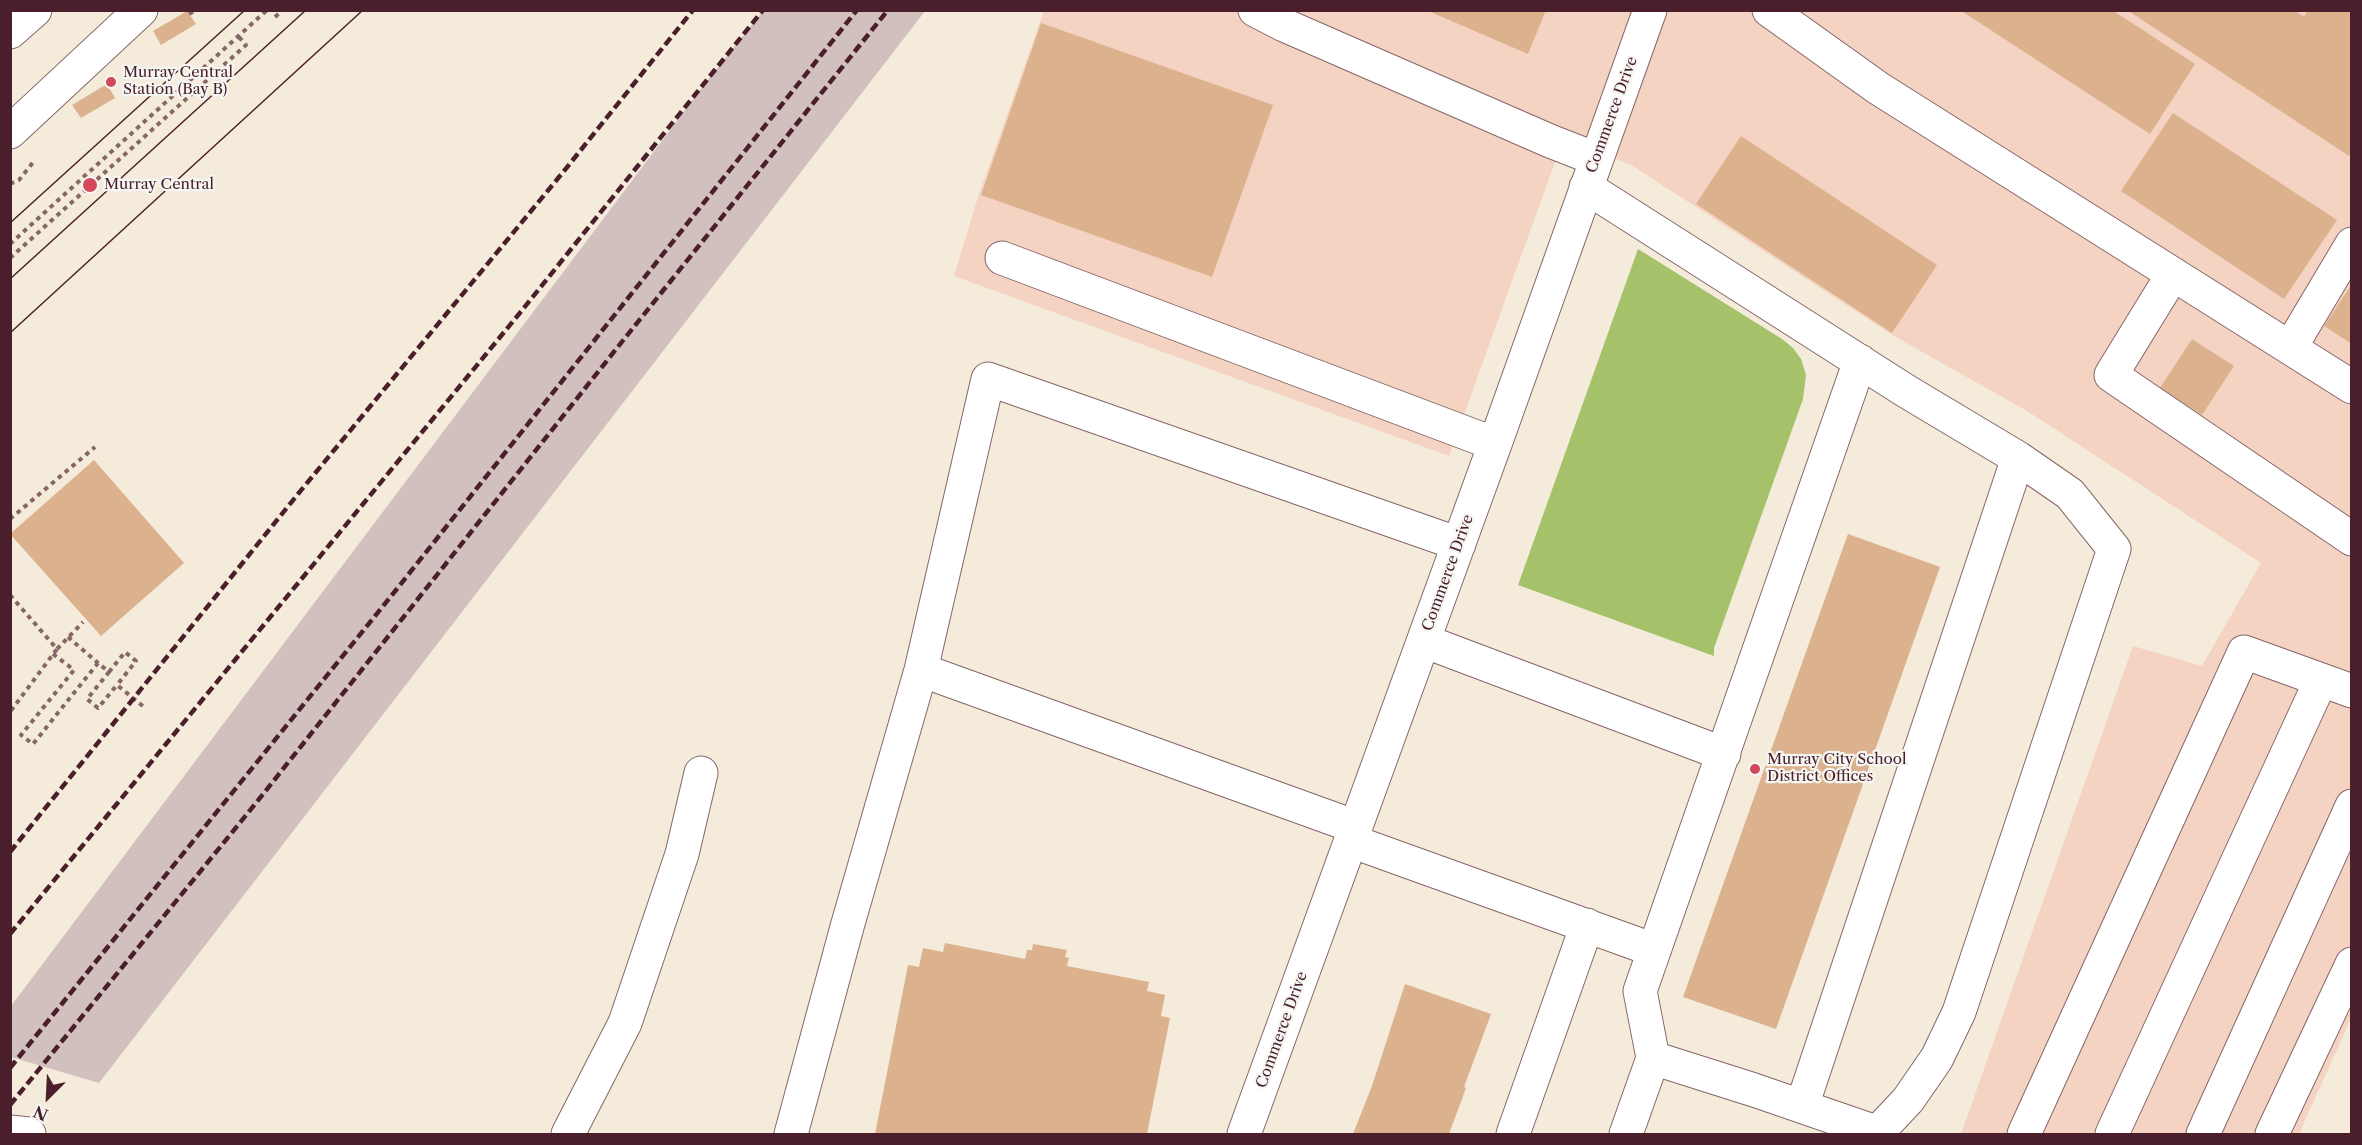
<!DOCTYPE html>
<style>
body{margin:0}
#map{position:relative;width:2362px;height:1145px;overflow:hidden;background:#f4ebdb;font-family:"Libre Caslon Text",serif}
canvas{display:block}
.frame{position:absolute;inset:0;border:12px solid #4a1f2b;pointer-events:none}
.north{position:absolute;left:18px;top:1067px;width:60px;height:60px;-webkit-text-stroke:4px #f6f6f2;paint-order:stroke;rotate:204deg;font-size:16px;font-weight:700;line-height:24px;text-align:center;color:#4a1f2b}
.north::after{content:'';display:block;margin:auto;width:21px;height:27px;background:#4a1f2b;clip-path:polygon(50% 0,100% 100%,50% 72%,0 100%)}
</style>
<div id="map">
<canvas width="2362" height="1145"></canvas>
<div class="frame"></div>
<div class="north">N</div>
</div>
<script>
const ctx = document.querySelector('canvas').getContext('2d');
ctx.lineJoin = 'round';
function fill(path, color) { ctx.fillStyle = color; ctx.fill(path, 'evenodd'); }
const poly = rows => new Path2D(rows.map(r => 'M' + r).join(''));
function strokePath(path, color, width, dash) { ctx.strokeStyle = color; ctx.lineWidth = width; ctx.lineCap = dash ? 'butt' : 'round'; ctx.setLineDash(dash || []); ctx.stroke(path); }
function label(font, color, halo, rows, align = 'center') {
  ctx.font = font + ' "Libre Caslon Text",serif'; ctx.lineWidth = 4.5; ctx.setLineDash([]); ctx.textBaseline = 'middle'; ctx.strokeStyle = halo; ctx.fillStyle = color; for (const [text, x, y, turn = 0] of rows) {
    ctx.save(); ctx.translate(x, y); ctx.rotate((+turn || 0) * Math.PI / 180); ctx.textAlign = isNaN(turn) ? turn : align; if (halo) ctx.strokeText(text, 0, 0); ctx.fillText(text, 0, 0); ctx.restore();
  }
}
fill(poly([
 [1044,11,2351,11,2352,1016,2299,1134,1961,1134,2133,646,2202,666,2261,563,2027,411,1894,336,1633,166,1564,137,1449,456,954,276,978,197]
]), '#f5d3c2');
fill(poly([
 [763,11,925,11,99,1083,11,1057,11,1006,707,81]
]), '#d1c0bd');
fill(poly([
 [1638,249,1782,339,1793,348,1801,359,1806,375,1803,399,1714,648,1714,656,1518,585]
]), '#a5c26a');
fill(poly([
 [1426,10,1546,10,1528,54],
 [1960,10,2112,10,2195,64,2150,134],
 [2127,10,2294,10,2304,17,2308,10,2352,10,2352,150,2349,156],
 [187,11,196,24,161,45,153,31],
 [1041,23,1273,105,1212,277,981,195],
 [107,84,115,98,81,118,72,105],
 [2173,113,2337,220,2284,299,2121,191],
 [1741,136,1937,265,1892,333,1696,204],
 [2352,284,2352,344,2324,326],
 [2192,339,2234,366,2202,415,2160,388],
 [94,460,184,563,101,636,10,534],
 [1848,534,1940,567,1776,1029,1683,997],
 [945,943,1025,959,1027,950,1032,950,1033,944,1067,950,1065,957,1069,958,1067,966,1149,982,1147,991,1165,995,1161,1016,1170,1018,1147,1134,875,1134,908,965,919,967,923,948,943,952],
 [1405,984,1491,1014,1464,1087,1466,1088,1449,1134,1353,1134,1372,1086]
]), '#dcb18e');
const minor = poly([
 [1255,10,1284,25,1550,141,1596,159],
 [1769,10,1878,88,2352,387],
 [10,32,35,10],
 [10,132,141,10],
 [1586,187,1906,391,2018,458,2070,494,2114,549,1959,1012,1937,1058,1908,1100,1876,1134],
 [1002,258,1495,444],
 [2173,274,2111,375,2352,539],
 [2290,348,2352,244],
 [1424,641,1724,754],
 [921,670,988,379,1459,544],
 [1351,841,1654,950],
 [1653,1058,1640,991,1860,361],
 [1802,1106,2018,458],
 [10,1132,29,1134],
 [568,1134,625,1023,682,854,701,773],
 [791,1134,847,927,921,670,1356,827],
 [1244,1134,1495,444,1650,10],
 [1513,1134,1587,925],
 [1626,1134,1653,1058,1754,1090,1876,1132],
 [2024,1134,2244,652,2352,691],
 [2112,1134,2321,680],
 [2203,1134,2352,806],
 [2272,1134,2352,964]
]);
strokePath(minor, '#866669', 35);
strokePath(poly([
 [189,14,196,10],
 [275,17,283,10],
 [10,184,19,180,35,160],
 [10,244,267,10],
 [10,258,246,45,238,36],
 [10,519,95,447],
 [10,595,57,649,10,712],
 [68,637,98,663],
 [57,649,83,622],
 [53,654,74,670,21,735,33,744,98,663,109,672,87,699,98,708,117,685,144,707],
 [109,672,125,652,136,661,117,685]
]), '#866669', 4, [4.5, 4.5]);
strokePath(minor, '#fff', 33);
strokePath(poly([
 [10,223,245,10],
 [10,279,306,10],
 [10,333,363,10]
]), '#4a1f2b', 1.5);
strokePath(poly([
 [10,852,298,494,564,171,693,10],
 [10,934,519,314,763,10],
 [10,1068,396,590,857,10],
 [10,1105,256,803,617,348,888,10]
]), '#4a1f2b', 4.5, [9, 4.5]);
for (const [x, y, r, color] of [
 [111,82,6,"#d1495b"],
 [90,185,8,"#d1495b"],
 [1755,769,6,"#d1495b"]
]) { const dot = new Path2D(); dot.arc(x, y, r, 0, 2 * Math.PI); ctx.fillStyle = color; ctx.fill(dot); strokePath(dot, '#f6f6f2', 2); }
label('15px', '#4a1f2b', '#f6f6f2', [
 ["Murray Central",123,73],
 ["Station (Bay B)",123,90],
 ["Murray Central",104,185],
 ["Murray City School",1767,760],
 ["District Offices",1767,777]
], 'left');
label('15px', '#4a1f2b', '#f6f6f2', [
 ["Commerce Drive",1612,115,-70],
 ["Commerce Drive",1448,573,-70],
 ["Commerce Drive",1282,1030,-70]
]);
</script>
